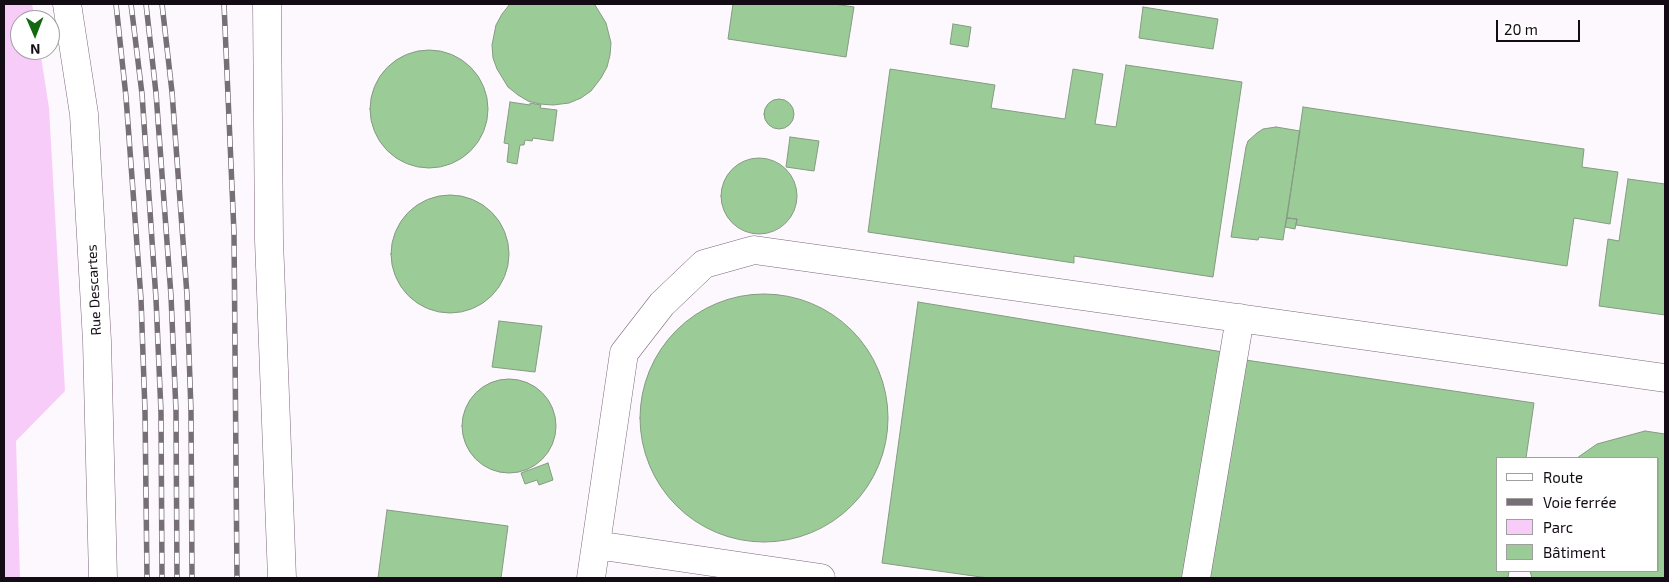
<!DOCTYPE html>
<meta charset="utf-8">
<style>
body{margin:0}
#map{position:relative;width:1669px;height:582px;overflow:hidden;background:#fdf8fd;font-family:"Exo 2",sans-serif}
canvas{display:block}
.frame{position:absolute;inset:0;border:5px solid #140c14;pointer-events:none}
.legend{position:absolute;left:1496px;top:457px;width:162px;height:115px;box-sizing:border-box;background:#fff;border:1px solid #a19ea1;margin:0;padding:6px 9px;list-style:none;font-size:15px;color:#140c14}
.legend li{display:flex;align-items:center;gap:10px;height:25px}
.legend b{width:25px;border:1px solid #a19ea1}
.north{position:absolute;left:10px;top:10px;width:50px;height:50px;box-sizing:border-box;background:#fff;border:1px solid #a19ea1;border-radius:50%;rotate:179deg;font-size:14px;font-weight:700;line-height:20px;text-align:center;color:#140c14}
.north::after{content:'';display:block;margin:auto;width:18px;height:22px;background:#13690f;clip-path:polygon(50% 0,100% 100%,50% 72%,0 100%)}
.scale{position:absolute;left:1496px;top:20px;width:84px;height:22px;box-sizing:border-box;border:2px solid #140c14;border-top:0;padding-left:6px;font-size:15px;line-height:18px;white-space:nowrap;color:#140c14;-webkit-text-stroke:4px #fff;paint-order:stroke}
</style>
<div id="map">
<canvas width="1669" height="582"></canvas>
<div class="frame"></div>
<ul class="legend">
<li><b style="height:6px;background:#fff"></b>Route</li>
<li><b style="height:6px;background:#766f76"></b>Voie ferrée</li>
<li><b style="height:14px;background:#f7ccf8"></b>Parc</li>
<li><b style="height:14px;background:#9bcc97"></b>Bâtiment</li>
</ul>
<div class="north">N</div>
<div class="scale">20 m</div>
</div>
<script>
const ctx = document.querySelector('canvas').getContext('2d');
ctx.lineJoin = 'round';
function fill(path, color) { ctx.fillStyle = color; ctx.fill(path, 'evenodd'); }
const poly = rows => new Path2D(rows.map(r => 'M' + r).join(''));
function strokePath(path, color, width, dash) { ctx.strokeStyle = color; ctx.lineWidth = width; ctx.lineCap = dash ? 'butt' : 'round'; ctx.setLineDash(dash || []); ctx.stroke(path); }
function label(font, color, halo, rows, align = 'center') {
  ctx.font = font + ' "Exo 2",sans-serif'; ctx.lineWidth = 4.5; ctx.setLineDash([]); ctx.textBaseline = 'middle'; ctx.strokeStyle = halo; ctx.fillStyle = color; for (const [text, x, y, turn = 0] of rows) {
    ctx.save(); ctx.translate(x, y); ctx.rotate((+turn || 0) * Math.PI / 180); ctx.textAlign = isNaN(turn) ? turn : align; if (halo) ctx.strokeText(text, 0, 0); ctx.fillText(text, 0, 0); ctx.restore();
  }
}
fill(poly([
 [4,4,32,4,35,20,20,20,20,50,40,50,49,108,65,391,16,441,20,578,4,578]
]), '#f7ccf8');
const building = poly([
 [510,4,593,4,595,5,606,23,611,43,610,55,607,67,601,78,591,91,581,98,569,103,553,105,540,104,528,101,518,95,508,87,497,69,493,58,492,45,496,25,502,14,510,4],
 [733,4,834,4,854,7,846,57,728,39,733,4],
 [1143,7,1218,19,1213,49,1139,38,1143,7],
 [953,24,971,27,968,47,950,44,953,24],
 '370 109a59 59 0 1 1 118 0a59 59 0 1 1-118 0Z',
 [1126,65,1242,82,1213,277,1074,256,1074,263,868,232,890,69,995,85,991,108,1065,119,1073,69,1103,74,1095,124,1116,127,1126,65],
 '764 114a15 15 0 1 1 30 0a15 15 0 1 1-30 0Z',
 [510,102,530,105,530,103,541,105,540,108,557,110,553,141,533,138,532,141,525,140,524,145,520,145,517,164,507,162,509,144,504,143,510,102],
 [1303,107,1584,149,1582,167,1618,172,1610,224,1574,218,1567,266,1296,225,1297,219,1287,218,1303,107],
 [1276,127,1300,131,1283,240,1259,237,1258,240,1231,237,1246,147,1248,141,1257,133,1263,129,1276,127],
 [790,137,819,141,814,171,786,167,790,137],
 '721 196a38 38 0 1 1 76 0a38 38 0 1 1-76 0Z',
 [1628,179,1665,184,1665,315,1599,306,1608,239,1619,241,1628,179],
 '391 254a59 59 0 1 1 118 0a59 59 0 1 1-118 0Z',
 [1287,218,1297,219,1295,229,1285,227,1287,218],
 '640 418a124 124 0 1 1 248 0a124 124 0 1 1-248 0Z',
 [918,302,1223,352,1187,578,988,578,882,563,918,302],
 [499,321,542,326,535,372,492,367,499,321],
 [1239,359,1534,403,1526,458,1498,458,1498,571,1509,571,1508,578,1206,578,1239,359],
 '462 426a47 47 0 1 1 94 0a47 47 0 1 1-94 0Z',
 [1645,431,1665,434,1665,578,1532,578,1530,571,1658,571,1658,458,1577,458,1597,444,1645,431],
 [548,463,553,480,539,485,537,480,525,484,521,473,548,463],
 [387,510,508,526,501,578,378,578,387,510]
]);
fill(building, '#9bcc97');
strokePath(building, '#859a82', 1);
const minor = poly([
 [67,4,84,114,97,341,103,578],
 [267,4,269,240,282,578],
 [596,545,821,578],
 [591,578,624,353,662,304,704,264,754,250,1665,378],
 [1196,578,1240,318]
]);
strokePath(minor, '#7c677d', 29);
strokePath(minor, '#fff', 28);
const rail = poly([
 [116,4,126,97,141,299,145,411,147,578],
 [131,4,142,94,156,299,161,412,162,578],
 [146,4,156,93,171,296,176,411,177,578],
 [162,4,172,92,187,295,191,411,192,578],
 [224,4,234,233,237,578]
]);
strokePath(rail, '#766f76', 5.5);
strokePath(rail, '#fff', 4, [11]);
label('14px', '#140c14', '#fff', [
 ["Rue Descartes",94,290,-93]
]);
</script>
